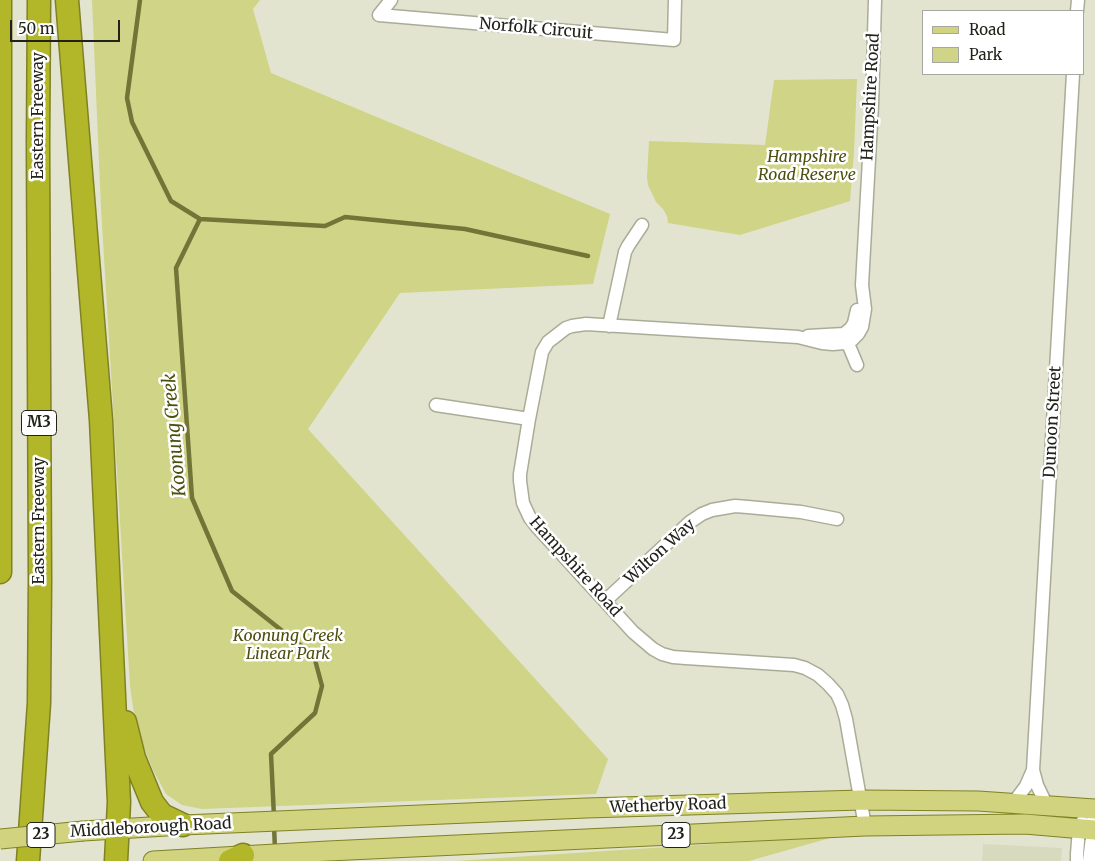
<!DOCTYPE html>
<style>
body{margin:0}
#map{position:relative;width:1095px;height:861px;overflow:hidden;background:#e2e4cf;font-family:Merriweather,serif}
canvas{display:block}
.legend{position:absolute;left:922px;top:10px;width:162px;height:65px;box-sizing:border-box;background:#fff;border:1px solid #a6a7a3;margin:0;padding:6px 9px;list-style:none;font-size:15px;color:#21221a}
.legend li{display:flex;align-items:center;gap:10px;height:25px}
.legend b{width:25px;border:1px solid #a6a7a3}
.scale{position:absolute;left:10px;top:20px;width:110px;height:22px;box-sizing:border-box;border:2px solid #21221a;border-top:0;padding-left:6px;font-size:15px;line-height:18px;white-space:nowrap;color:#21221a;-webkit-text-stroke:4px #fff;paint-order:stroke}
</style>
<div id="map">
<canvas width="1095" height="861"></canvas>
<ul class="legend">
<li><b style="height:6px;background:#d1d37f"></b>Road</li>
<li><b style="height:14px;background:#d0d486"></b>Park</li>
</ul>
<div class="scale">50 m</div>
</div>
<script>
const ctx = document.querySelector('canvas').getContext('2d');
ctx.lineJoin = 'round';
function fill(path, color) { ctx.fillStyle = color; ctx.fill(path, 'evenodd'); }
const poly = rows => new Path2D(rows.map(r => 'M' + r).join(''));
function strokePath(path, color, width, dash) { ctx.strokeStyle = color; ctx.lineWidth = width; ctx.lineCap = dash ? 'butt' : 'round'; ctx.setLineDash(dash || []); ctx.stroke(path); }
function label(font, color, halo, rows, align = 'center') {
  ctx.font = font + ' Merriweather,serif'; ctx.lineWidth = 5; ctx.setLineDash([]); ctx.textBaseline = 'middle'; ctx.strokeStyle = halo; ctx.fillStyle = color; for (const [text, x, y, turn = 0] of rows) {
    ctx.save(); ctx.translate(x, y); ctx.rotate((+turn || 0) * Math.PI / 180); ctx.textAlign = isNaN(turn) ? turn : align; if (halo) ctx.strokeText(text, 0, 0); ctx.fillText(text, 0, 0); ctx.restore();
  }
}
fill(poly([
 [983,844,1062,848,1061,861,982,861]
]), '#d8dabe');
fill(poly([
 [92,0,260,0,253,9,271,73,610,214,593,284,400,293,308,429,608,759,596,794,202,809,182,805,166,794,153,770,136,727,130,686,101,208],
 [857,79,854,152,850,201,740,235,668,223,667,216,663,209,656,202,648,185,647,177,649,141,765,145,774,80],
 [837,836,749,861,456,861,529,856]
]), '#d0d486');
strokePath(poly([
 [140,0,127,98,132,122,171,201,200,219,176,268,192,498,232,591,314,656,322,686,315,713,271,754,274,817],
 [200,219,325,226,345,217,465,229,588,256],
 [274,825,275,850]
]), '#727537', 4.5);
const street = poly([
 [391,0,379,15,674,40,675,0],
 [1077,11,1078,0],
 [609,326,625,252,628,246,642,225],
 [844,334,857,365],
 [808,336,844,334,851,328,854,323,857,310],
 [436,405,529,419],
 [605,601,690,522,702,514,712,510,735,506,748,507,801,512,837,519],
 [1011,803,1017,798,1026,786,1033,770],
 [1047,806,1037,785,1033,770,1073,74],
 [865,826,846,719,842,705,837,694,828,684,818,675,805,668,794,665,686,658,673,657,662,654,653,649,633,632,537,527,530,518,523,503,520,481,520,474,529,419,542,352,548,342,566,328,572,326,586,324,798,337,822,343,833,344,844,343,852,340,858,334,862,327,865,309,862,285,872,105,875,0],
 [1077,861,1077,854,1079,829,1082,822],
 [1089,861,1093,830,1091,823]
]);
const primary = poly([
 [83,831,183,825,586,808,861,800,978,801,1095,809],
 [153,861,328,851,865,826,1025,824,1095,830]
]);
const highway = poly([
 [67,0,101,420,119,802,116,861],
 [0,572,0,0],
 [125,722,134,758,152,802,162,815,183,825],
 [28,861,39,703,40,580,38,143,39,0],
 [230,861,243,855]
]);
strokePath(street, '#abac98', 15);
strokePath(primary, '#7f8224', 21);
strokePath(highway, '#7f8224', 25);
strokePath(street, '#fff', 12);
strokePath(primary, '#d1d37f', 19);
strokePath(highway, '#b2b629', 22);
const primaryBridge = poly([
 [0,839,83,831]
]);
strokePath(primaryBridge, '#7f8224', 21, []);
strokePath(primaryBridge, '#d1d37f', 19);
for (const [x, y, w] of [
 [39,423,35],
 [41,835,28],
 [676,835,28]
]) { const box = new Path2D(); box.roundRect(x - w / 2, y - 12.5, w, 25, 4); ctx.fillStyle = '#fff'; ctx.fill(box); strokePath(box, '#21221a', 1); }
label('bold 15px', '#21221a', null, [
 ["M3",39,423],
 ["23",41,835],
 ["23",676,835]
]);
label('16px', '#21221a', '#fff', [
 ["Norfolk Circuit",536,29,5],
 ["Hampshire Road",871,97,-87],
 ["Eastern Freeway",38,116,-90],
 ["Dunoon Street",1053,422,-87],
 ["Eastern Freeway",39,521,-90],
 ["Wilton Way",660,552,-42],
 ["Hampshire Road",575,567,48],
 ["Wetherby Road",668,806,-2],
 ["Middleborough Road",151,828,-3]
]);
label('italic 16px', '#4d4f0f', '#fff', [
 ["Hampshire",807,157],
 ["Road Reserve",807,175],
 ["Koonung Creek",288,636],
 ["Linear Park",288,654]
]);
label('italic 18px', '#4e5010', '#fff', [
 ["Koonung Creek",175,435,-95]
]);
</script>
